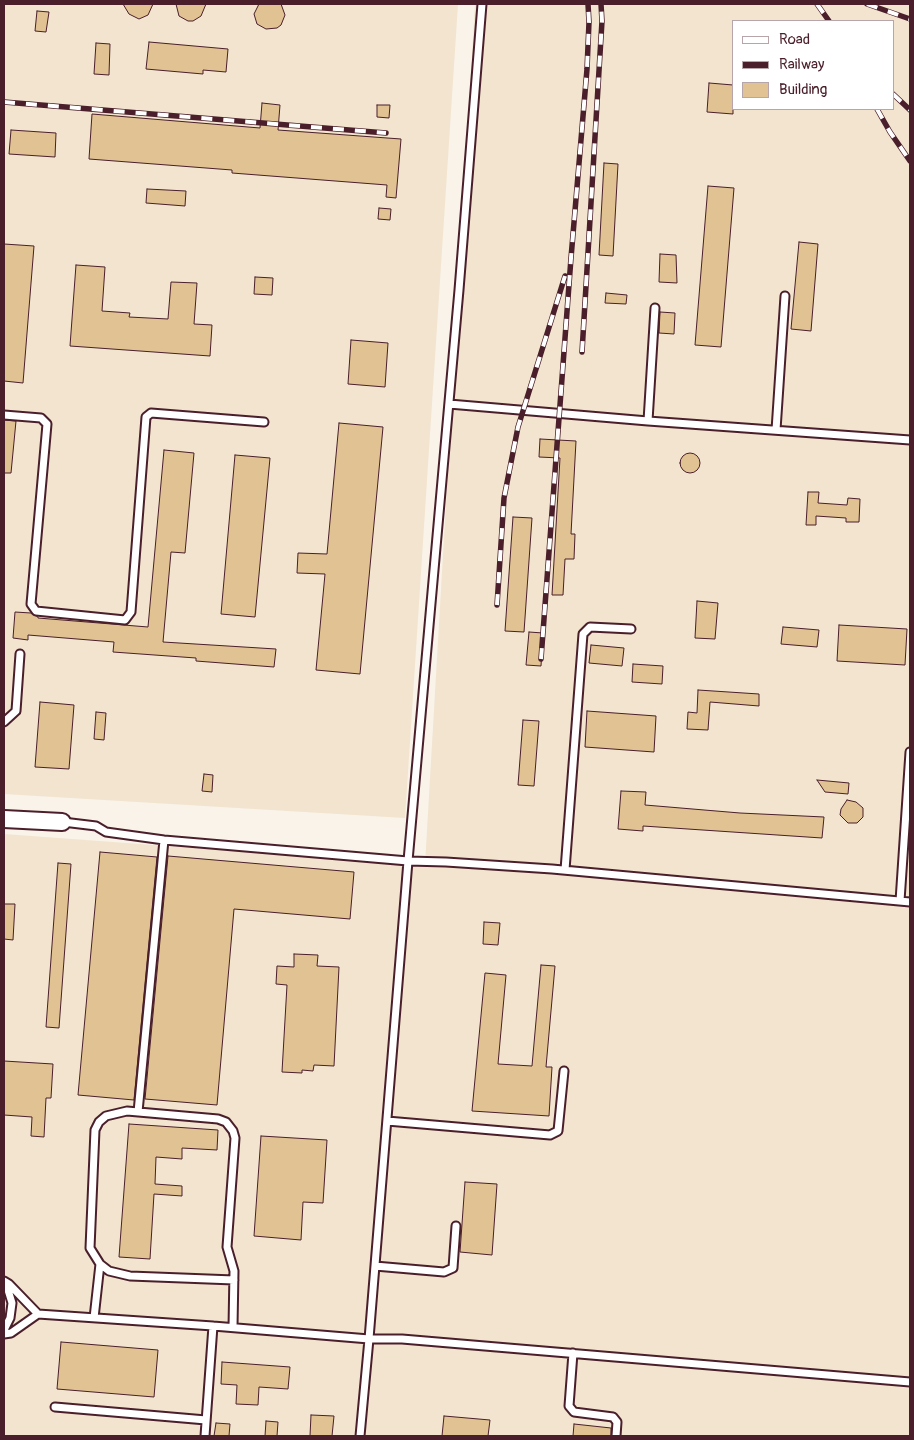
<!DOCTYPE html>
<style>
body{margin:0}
#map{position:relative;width:914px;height:1440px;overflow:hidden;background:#f9f3e9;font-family:Pangolin,sans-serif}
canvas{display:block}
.frame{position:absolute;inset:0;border:5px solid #4a1f2b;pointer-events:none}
.legend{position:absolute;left:732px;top:20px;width:162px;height:90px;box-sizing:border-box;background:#fff;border:1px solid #b7a5aa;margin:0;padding:6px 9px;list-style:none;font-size:15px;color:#4a1f2b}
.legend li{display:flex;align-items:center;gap:10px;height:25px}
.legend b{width:25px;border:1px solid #b7a5aa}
</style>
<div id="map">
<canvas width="914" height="1440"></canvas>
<div class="frame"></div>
<ul class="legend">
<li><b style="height:6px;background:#fff"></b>Road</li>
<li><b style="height:6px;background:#4a1f2b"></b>Railway</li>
<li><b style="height:14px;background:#e0c293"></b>Building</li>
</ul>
</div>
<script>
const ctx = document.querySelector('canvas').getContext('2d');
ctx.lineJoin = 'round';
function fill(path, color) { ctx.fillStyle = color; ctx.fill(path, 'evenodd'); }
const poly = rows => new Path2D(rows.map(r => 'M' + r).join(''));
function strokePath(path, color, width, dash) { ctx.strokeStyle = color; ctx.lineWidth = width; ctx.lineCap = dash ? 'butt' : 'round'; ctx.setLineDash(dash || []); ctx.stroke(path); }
fill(poly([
 [4,4,458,4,405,818,4,794],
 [475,4,910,4,910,1436,4,1436,4,834,425,865],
 [733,21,893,21,893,109,733,109]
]), '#f2e4cf');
const building = poly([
 [123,4,153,4,148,15,139,19,129,14,123,4],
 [176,4,206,4,201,16,193,21,188,21,179,16,176,4],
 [259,4,281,4,285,15,281,25,277,28,266,29,257,24,254,14,259,4],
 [37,11,49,12,46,32,35,31,37,11],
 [149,42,228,49,226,72,203,70,203,74,146,69,149,42],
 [96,43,110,44,109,75,94,74,96,43],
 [709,83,733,85,733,114,707,112,709,83],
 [262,103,280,105,278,130,401,139,396,198,386,197,387,185,232,173,232,170,89,159,92,114,260,128,262,103],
 [377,105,390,105,389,118,377,117,377,105],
 [11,130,56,133,55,157,9,154,11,130],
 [604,163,618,164,613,256,599,255,604,163],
 [708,186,734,188,721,347,695,345,708,186],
 [147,189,186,191,185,206,146,203,147,189],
 [379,208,391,209,390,220,378,219,379,208],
 [799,242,818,244,811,331,791,329,799,242],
 [4,244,34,246,23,383,4,381,4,244],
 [660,254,676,255,677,283,659,282,660,254],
 [76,265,105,267,102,311,130,313,129,317,168,319,171,282,197,283,194,324,212,325,210,356,70,346,76,265],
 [255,277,273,278,272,295,254,294,255,277],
 [606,293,627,295,626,304,605,303,606,293],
 [660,312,675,313,674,334,659,333,660,312],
 [351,340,388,343,385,387,348,384,351,340],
 [4,420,16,421,11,473,4,473,4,420],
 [339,423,383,427,360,674,316,670,325,574,297,573,298,553,327,554,339,423],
 [540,439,576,441,571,534,575,534,574,559,565,559,563,595,552,595,560,458,539,457,540,439],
 [164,450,194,453,185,553,171,552,163,642,276,649,274,667,196,661,196,658,113,652,114,642,28,635,28,640,13,638,15,612,31,613,38,617,38,618,148,627,164,450],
 '680 463a10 10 0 1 1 20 0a10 10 0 1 1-20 0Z',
 [235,455,270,458,255,617,221,614,235,455],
 [808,492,819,492,818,503,847,505,848,498,860,499,859,522,846,522,846,518,816,516,816,525,806,525,808,492],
 [513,517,532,518,524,632,505,631,513,517],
 [697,601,718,603,715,639,695,638,697,601],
 [839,625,907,629,905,665,837,661,839,625],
 [783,627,819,630,817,647,781,644,783,627],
 [529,632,543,633,541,666,526,665,529,632],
 [591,645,624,648,622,666,589,663,591,645],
 [633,664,663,666,662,684,632,682,633,664],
 [698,690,759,694,759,706,710,702,708,730,687,729,688,712,697,713,698,690],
 [40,702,74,705,69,769,35,767,40,702],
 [587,711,656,716,654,752,585,747,587,711],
 [96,712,106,713,104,740,94,739,96,712],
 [523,720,539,721,534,786,518,785,523,720],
 [204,774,213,775,212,792,202,791,204,774],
 [817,780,849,783,848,794,825,792,817,780],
 [621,791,646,792,645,805,740,813,824,817,822,838,643,826,643,831,618,829,621,791],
 [847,800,856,802,863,808,863,817,857,823,848,823,840,815,841,809,847,800],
 [100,852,157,857,134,1100,78,1095,100,852],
 [168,856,354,872,350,919,234,909,217,1105,145,1099,168,856],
 [58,863,71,864,59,1028,46,1027,58,863],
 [4,904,15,904,13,940,4,939,4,904],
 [484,922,500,923,498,945,483,944,484,922],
 [294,954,318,955,317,966,339,967,334,1066,314,1065,313,1071,302,1070,302,1073,282,1072,287,985,276,984,277,966,294,967,294,954],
 [541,965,555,966,546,1067,552,1067,549,1116,472,1111,485,973,506,975,498,1064,532,1066,541,965],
 [4,1061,53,1064,51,1098,46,1098,44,1137,31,1136,32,1117,4,1115,4,1061],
 [129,1124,218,1130,217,1150,182,1148,182,1159,156,1157,155,1184,182,1186,182,1196,154,1194,150,1259,119,1257,129,1124],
 [261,1136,327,1140,323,1203,303,1202,301,1240,254,1236,261,1136],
 [465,1182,497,1184,492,1255,460,1252,465,1182],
 [61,1342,158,1350,154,1397,57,1389,61,1342],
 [222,1362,290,1367,288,1389,259,1387,258,1405,236,1404,237,1385,221,1384,222,1362],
 [311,1415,334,1416,332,1436,310,1436,311,1415],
 [444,1416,490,1420,488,1436,442,1436,444,1416],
 [266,1421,278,1422,277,1436,265,1436,266,1421],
 [216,1423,230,1424,229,1436,214,1436,216,1423],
 [574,1424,611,1428,611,1436,573,1436,574,1424]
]);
fill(building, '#e0c293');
strokePath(building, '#4a1f2b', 1);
const service = poly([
 [449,404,648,421,910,440],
 [4,415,41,418,47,424,31,604,36,611,125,620,131,612,146,417,151,413,264,422],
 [648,421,655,308],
 [776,430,785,296],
 [4,722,16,711,20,654],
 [63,822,96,826,106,832,164,840,408,861,446,862,552,869,910,902],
 [565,870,583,634,590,627,631,629],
 [900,901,910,752],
 [138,1112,164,840],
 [387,1121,550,1135,558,1131,564,1071],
 [100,1264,109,1271,130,1276,234,1280],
 [375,1266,444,1272,453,1268,456,1226],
 [4,1281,9,1284,38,1314],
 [4,1284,8,1290,12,1303,10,1318,4,1330],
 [94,1318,100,1264,90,1248,95,1130,99,1122,106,1116,127,1111,218,1119,226,1122,233,1131,235,1138,227,1247,234,1271,233,1327],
 [4,1334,11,1333,38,1314,213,1326,369,1339,402,1339,910,1382],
 [573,1353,569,1406,574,1412,613,1417,617,1422,616,1436],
 [55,1407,206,1420],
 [205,1436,213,1326],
 [360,1436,369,1339,408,861,459,290,482,4]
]);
const tertiary = poly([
 [4,819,62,822]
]);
strokePath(service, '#4a1f2b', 11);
strokePath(tertiary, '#4a1f2b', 20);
strokePath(service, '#fff', 7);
strokePath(tertiary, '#fff', 16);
const rail = poly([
 [817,4,829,21],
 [867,4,910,19],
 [893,94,910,110],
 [4,102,386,133],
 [877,109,890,132,910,161],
 [582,352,602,21,601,4],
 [497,605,504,498,518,427,565,276],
 [541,659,571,258,587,69,589,22,588,4]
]);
strokePath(rail, '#4a1f2b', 5.5);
strokePath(rail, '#fff', 4, [11]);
</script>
